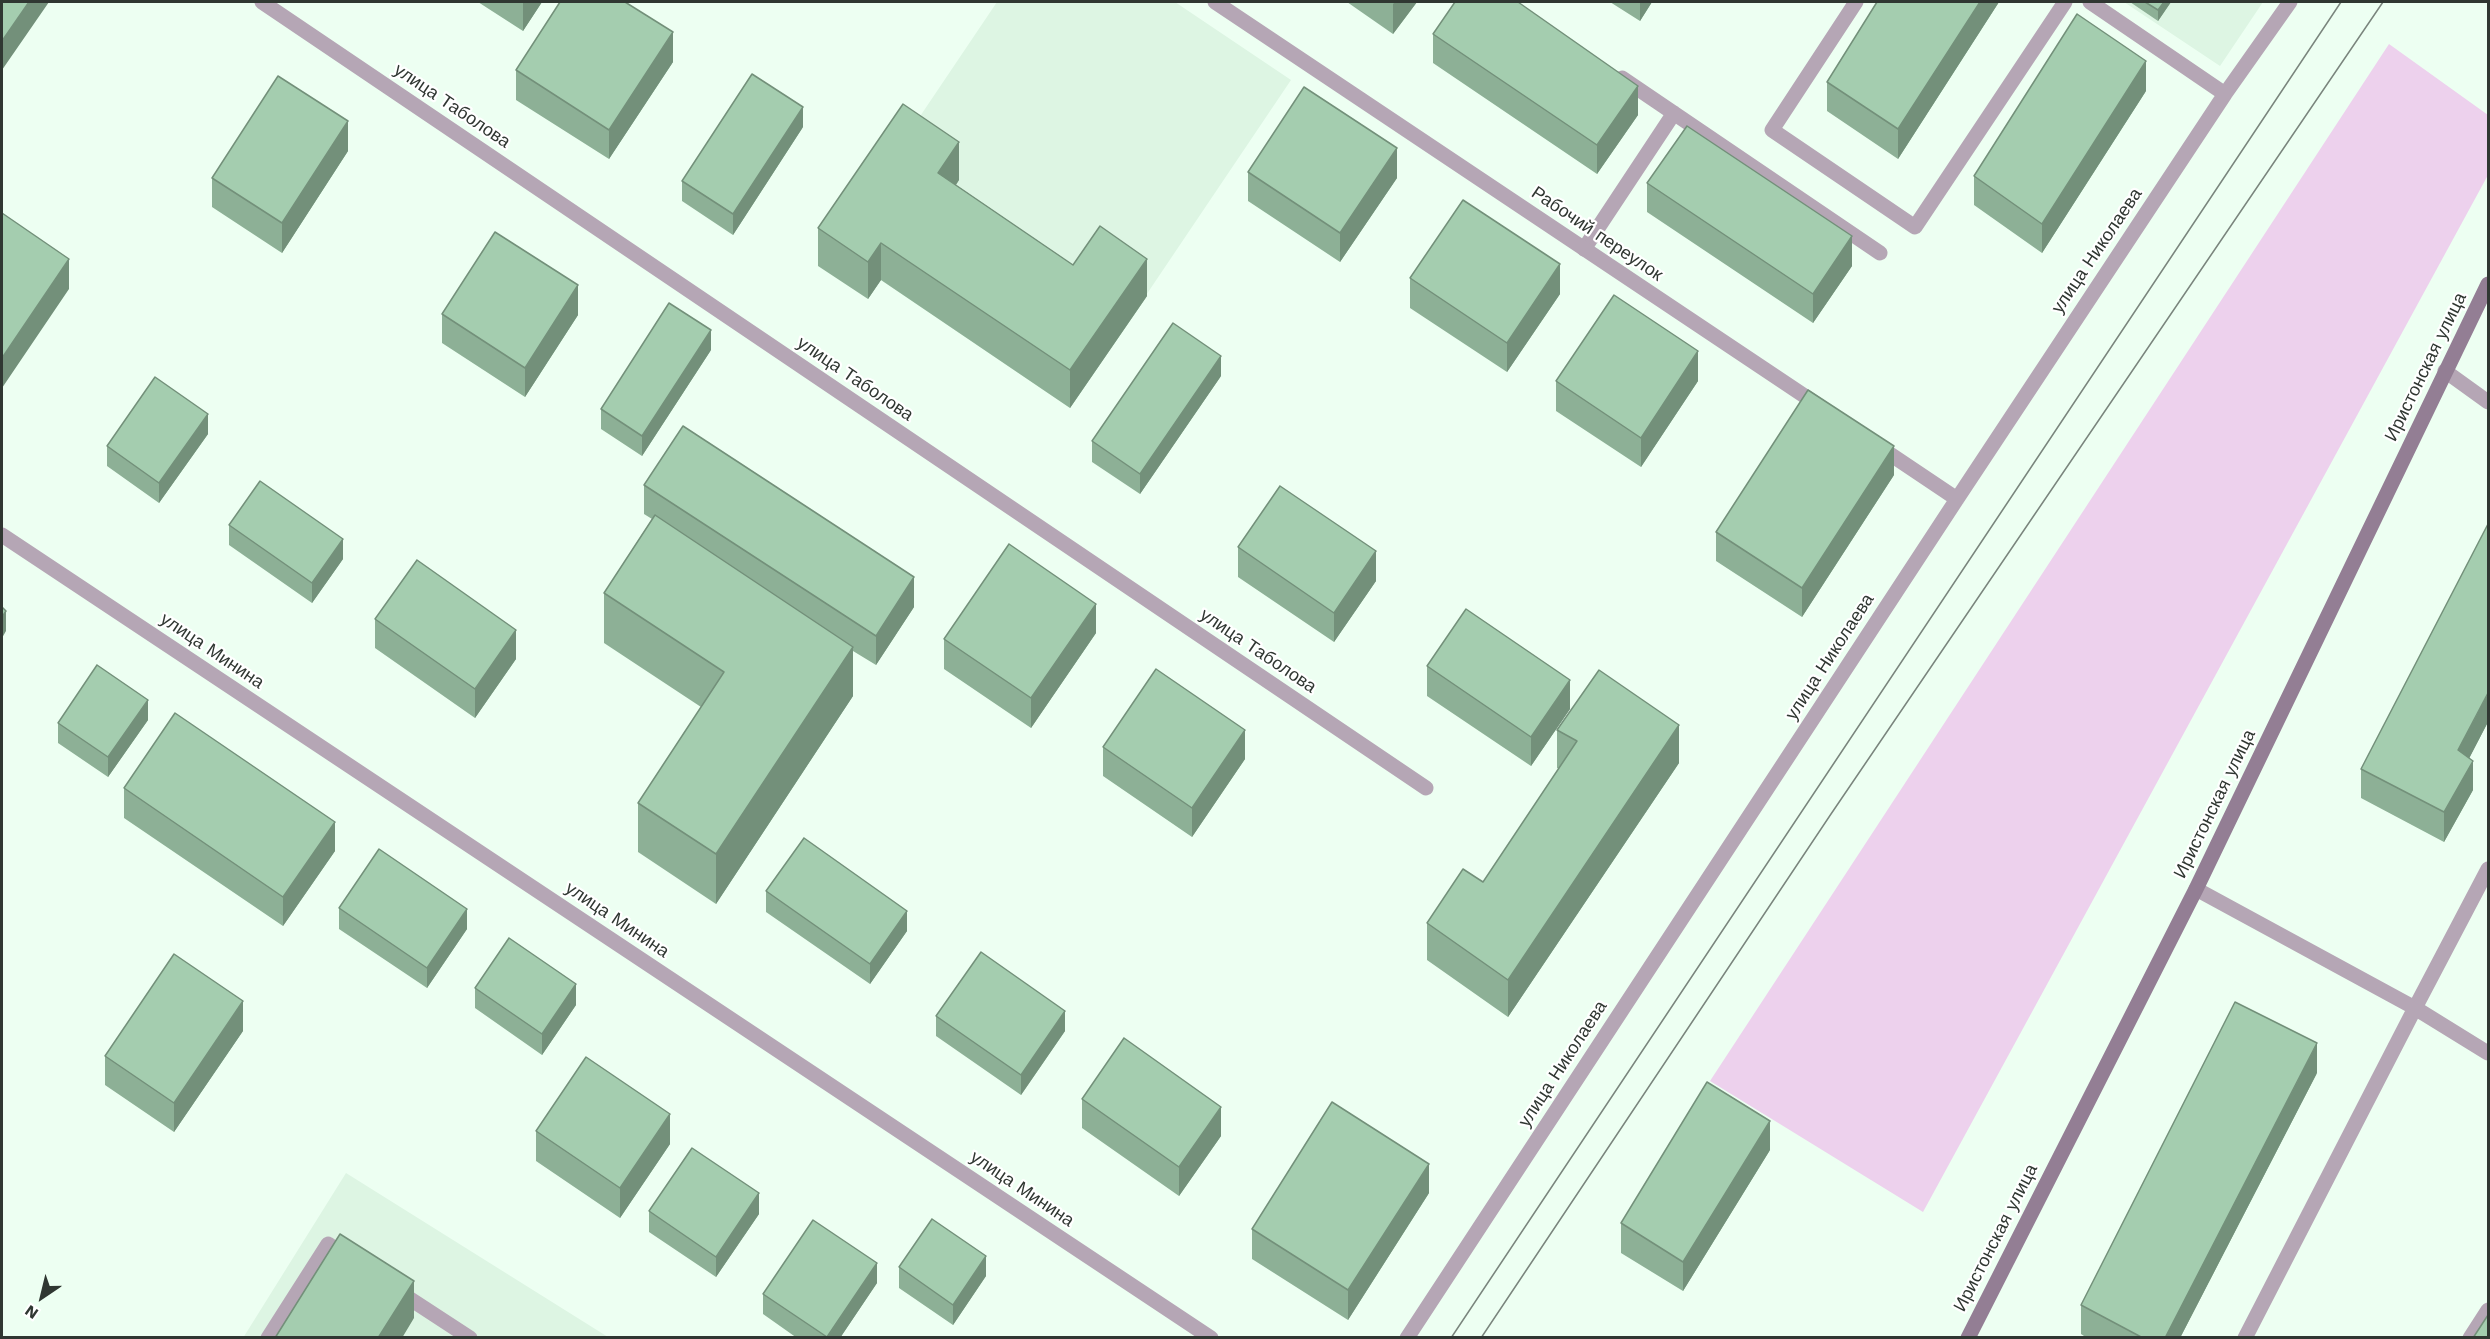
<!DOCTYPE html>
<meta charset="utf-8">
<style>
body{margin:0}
#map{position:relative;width:2490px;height:1339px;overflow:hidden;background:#edfff2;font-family:"Work Sans",sans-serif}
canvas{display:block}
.frame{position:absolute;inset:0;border:3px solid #303732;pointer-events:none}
.north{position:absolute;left:12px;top:1267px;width:60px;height:60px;-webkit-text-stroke:4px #fff;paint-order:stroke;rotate:215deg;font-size:16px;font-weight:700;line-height:24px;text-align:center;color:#303732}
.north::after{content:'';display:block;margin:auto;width:21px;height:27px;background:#303732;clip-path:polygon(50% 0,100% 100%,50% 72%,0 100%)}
</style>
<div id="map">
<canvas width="2490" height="1339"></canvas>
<div class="frame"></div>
<div class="north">N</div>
</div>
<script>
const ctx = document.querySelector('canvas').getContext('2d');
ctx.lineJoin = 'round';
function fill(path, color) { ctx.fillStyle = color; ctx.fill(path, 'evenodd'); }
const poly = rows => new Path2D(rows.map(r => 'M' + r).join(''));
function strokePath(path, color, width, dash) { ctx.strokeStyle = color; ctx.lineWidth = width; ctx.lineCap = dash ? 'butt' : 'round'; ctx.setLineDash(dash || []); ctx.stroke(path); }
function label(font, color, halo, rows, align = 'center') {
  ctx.font = font + ' "Work Sans",sans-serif'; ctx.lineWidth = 4.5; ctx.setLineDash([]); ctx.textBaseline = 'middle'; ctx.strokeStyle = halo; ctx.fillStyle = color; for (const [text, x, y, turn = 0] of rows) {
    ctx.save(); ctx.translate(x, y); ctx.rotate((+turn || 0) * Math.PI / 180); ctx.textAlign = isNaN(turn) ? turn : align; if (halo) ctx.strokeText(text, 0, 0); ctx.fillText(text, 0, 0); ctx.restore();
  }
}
fill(poly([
 [997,2,1175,2,1291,80,1070,408,832,247],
 [2124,2,2263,2,2220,66],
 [346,1173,608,1337,243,1338]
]), '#ddf5e3');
fill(poly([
 [2389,44,2488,115,2488,175,1923,1212,1710,1081]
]), '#edd1ed');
strokePath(poly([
 [1856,2,1772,130,1915,227,2065,2],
 [1622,78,1880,253],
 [1584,249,1674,113],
 [2196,889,2415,1008,2488,869],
 [398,1291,470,1338],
 [268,1338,328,1244,348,1258],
 [2245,1338,2415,1008,2488,1053],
 [2470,1338,2488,1310]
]), '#b5a6b5', 15);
strokePath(poly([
 [262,2,1426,788],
 [1215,2,1821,407],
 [2090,2,2225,94],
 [2445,371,2488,402],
 [1878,446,1957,499],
 [1407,1338,1957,499,2225,94,2290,2]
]), '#b5a6b5', 15);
strokePath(poly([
 [2,535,1211,1338]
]), '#b5a6b5', 15);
strokePath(poly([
 [1968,1338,2196,889,2488,284]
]), '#937e94', 15);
strokePath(poly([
 [1451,1338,2341,2],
 [1481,1338,1831,814,2383,2]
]), '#7a857d', 1.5);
fill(poly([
 [478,2,542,2,523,31],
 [1347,2,1417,2,1393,34],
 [1610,2,1652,2,1640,21],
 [1877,2,1999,2,1898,159,1827,111,1827,82],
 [2130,2,2171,2,2158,21],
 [1433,34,1638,115,1597,174,1433,63],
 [673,62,609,159,516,100,516,70],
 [2146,91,2042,253,1974,205,1974,176],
 [803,127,733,235,682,201,682,181],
 [348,151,282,253,212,207,212,178],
 [1248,172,1397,178,1340,262,1248,201],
 [959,180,956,185,1073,265,1147,296,1070,408,881,280,868,299,818,266,818,228],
 [1647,183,1852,266,1813,323,1647,212],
 [1410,278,1560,294,1507,372,1410,308],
 [442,314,578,315,525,397,442,343],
 [711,350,642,456,601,429,601,409],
 [1221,376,1140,494,1092,462,1092,441],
 [1556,381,1698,381,1641,467,1556,411],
 [208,434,159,503,107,466,107,446],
 [1894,475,1802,617,1716,561,1716,532],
 [644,485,914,607,876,665,853,651,853,696,716,904,638,852,638,803,701,707,604,643,604,593,652,519,644,514],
 [229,525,343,559,312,603,229,545],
 [1238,547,1376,581,1334,642,1238,577],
 [375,619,516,659,475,718,375,648],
 [1096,633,1031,728,944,669,944,639],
 [1427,666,1570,709,1531,766,1427,696],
 [148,720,108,777,58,743,58,723],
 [2488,722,2469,758,2473,790,2444,842,2361,798,2361,769],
 [1557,730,1679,763,1508,1017,1427,960,1427,923,1483,882,1559,769,1557,768],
 [1103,747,1245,759,1192,837,1103,776],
 [124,788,335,851,283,926,124,818],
 [766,891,907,931,870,984,766,912],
 [339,908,467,929,427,988,339,929],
 [475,988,576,1005,542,1055,475,1008],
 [936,1016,1065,1031,1021,1095,936,1036],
 [243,1031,174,1132,105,1085,105,1056],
 [2317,1073,2180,1338,2087,1338,2081,1334,2081,1305],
 [1082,1099,1221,1136,1179,1196,1082,1128],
 [536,1131,670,1144,620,1218,536,1161],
 [1770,1150,1683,1291,1621,1253,1621,1223],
 [1429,1193,1348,1320,1252,1259,1252,1229],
 [649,1211,759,1214,716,1277,649,1232],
 [899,1267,986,1276,953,1325,899,1288],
 [877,1283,840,1338,797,1338,763,1314,763,1294]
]), '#8db096');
fill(poly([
 [29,2,49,2,2,70,2,41],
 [523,2,542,2,523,31],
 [1395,2,1417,2,1393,34,1393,4],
 [1640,2,1652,2,1640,21],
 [1980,2,1999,2,1898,159,1898,129],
 [2164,2,2171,2,2158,21,2158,10],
 [673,32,673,62,609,159,609,130],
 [2146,61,2146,91,2042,253,2042,224],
 [1638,86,1638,115,1597,174,1597,145],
 [803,107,803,127,733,235,733,214],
 [348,121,348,151,282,253,282,223],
 [959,142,959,180,938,211,938,173],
 [1397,148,1397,178,1340,262,1340,233],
 [1852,236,1852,266,1813,323,1813,294],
 [881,243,881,280,868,299,868,262],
 [69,259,69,289,2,388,2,358],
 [1147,259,1147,296,1070,408,1070,370],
 [1560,264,1560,294,1507,372,1507,343],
 [578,285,578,315,525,397,525,368],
 [711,330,711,350,642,456,642,436],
 [1698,351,1698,381,1641,467,1641,438],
 [1221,356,1221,376,1140,494,1140,474],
 [208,414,208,434,159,503,159,483],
 [1894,446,1894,475,1802,617,1802,588],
 [343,539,343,559,312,603,312,583],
 [1376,551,1376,581,1334,642,1334,613],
 [914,577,914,607,876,665,876,636],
 [1096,604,1096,633,1031,728,1031,698],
 [6,611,6,631,2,638,2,617],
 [516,630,516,659,475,718,475,689],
 [853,647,853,696,716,904,716,854],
 [1570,680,1570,709,1531,766,1531,737],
 [2488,693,2488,722,2458,780,2458,750],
 [148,700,148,720,108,777,108,757],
 [1679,725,1679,763,1508,1017,1508,980],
 [1245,730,1245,759,1192,837,1192,808],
 [2473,761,2473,790,2444,842,2444,812],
 [335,822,335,851,283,926,283,897],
 [467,909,467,929,427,988,427,968],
 [907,911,907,931,870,984,870,964],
 [576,984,576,1005,542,1055,542,1034],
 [243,1001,243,1031,174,1132,174,1103],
 [1065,1011,1065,1031,1021,1095,1021,1075],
 [2317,1043,2317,1073,2180,1338,2165,1338],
 [1221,1107,1221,1136,1179,1196,1179,1167],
 [670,1114,670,1144,620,1218,620,1188],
 [1770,1121,1770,1150,1683,1291,1683,1262],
 [1429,1164,1429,1193,1348,1320,1348,1290],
 [759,1193,759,1214,716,1277,716,1257],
 [986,1256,986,1276,953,1325,953,1305],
 [877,1263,877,1283,840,1338,827,1338],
 [414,1281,414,1318,402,1338,378,1338]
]), '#73907a');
const building = poly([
 [2,2,29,2,2,41,2,2],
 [560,2,625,2,673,32,609,130,516,70,560,2],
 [1455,2,1518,2,1638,86,1597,145,1433,34,1455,2],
 [1877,2,1980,2,1898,129,1827,82,1877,2],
 [2145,2,2164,2,2158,10,2145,2],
 [2077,14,2146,61,2042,224,1974,176,2077,14],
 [752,74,803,107,733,214,682,181,752,74],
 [278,76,348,121,282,223,212,178,278,76],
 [1304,87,1397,148,1340,233,1248,172,1304,87],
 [903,104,959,142,938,173,1073,265,1100,226,1147,259,1070,370,881,243,868,262,818,228,903,104],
 [1687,126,1852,236,1813,294,1647,183,1687,126],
 [1463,200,1560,264,1507,343,1410,278,1463,200],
 [2,213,69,259,2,358,2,213],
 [495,232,578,285,525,368,442,314,495,232],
 [1614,295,1698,351,1641,438,1556,381,1614,295],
 [669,303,711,330,642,436,601,409,669,303],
 [1173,323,1221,356,1140,474,1092,441,1173,323],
 [155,377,208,414,159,483,107,446,155,377],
 [1808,390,1894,446,1802,588,1716,532,1808,390],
 [683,426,914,577,876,636,644,485,683,426],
 [260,481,343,539,312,583,229,525,260,481],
 [1280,486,1376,551,1334,613,1238,547,1280,486],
 [655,515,853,647,716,854,638,803,724,672,604,593,655,515],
 [2488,524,2488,693,2458,750,2473,761,2444,812,2361,769,2488,524],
 [1009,544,1096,604,1031,698,944,639,1009,544],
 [417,560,516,630,475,689,375,619,417,560],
 [2,607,6,611,2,617,2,607],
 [1466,609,1570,680,1531,737,1427,666,1466,609],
 [97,665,148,700,108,757,58,723,97,665],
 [1156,669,1245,730,1192,808,1103,747,1156,669],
 [1599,670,1679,725,1508,980,1427,923,1463,869,1483,882,1577,741,1557,730,1599,670],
 [175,713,335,822,283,897,124,788,175,713],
 [804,838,907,911,870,964,766,891,804,838],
 [379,849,467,909,427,968,339,908,379,849],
 [509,938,576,984,542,1034,475,988,509,938],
 [981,952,1065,1011,1021,1075,936,1016,981,952],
 [174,954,243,1001,174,1103,105,1056,174,954],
 [2235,1002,2317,1043,2165,1338,2143,1338,2081,1305,2235,1002],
 [1124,1038,1221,1107,1179,1167,1082,1099,1124,1038],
 [586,1057,670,1114,620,1188,536,1131,586,1057],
 [1707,1082,1770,1121,1683,1262,1621,1223,1707,1082],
 [1332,1102,1429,1164,1348,1290,1252,1229,1332,1102],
 [692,1148,759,1193,716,1257,649,1211,692,1148],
 [932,1219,986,1256,953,1305,899,1267,932,1219],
 [813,1220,877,1263,827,1337,763,1294,813,1220],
 [340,1234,414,1281,378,1338,275,1338,340,1234],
 [2488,1315,2488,1338,2473,1338,2488,1315]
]);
fill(building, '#a4cdaf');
strokePath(building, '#73907a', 1.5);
label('18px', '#303732', '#fff', [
 ["улица Таболова",452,106,34],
 ["Рабочий переулок",1597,234,34],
 ["улица Николаева",2097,251,-56],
 ["Иристонская улица",2426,367,-64],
 ["улица Таболова",855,379,34],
 ["улица Минина",212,651,34],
 ["улица Таболова",1258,651,34],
 ["улица Николаева",1830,657,-57],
 ["Иристонская улица",2215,804,-64],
 ["улица Минина",617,920,34],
 ["улица Николаева",1563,1064,-57],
 ["улица Минина",1022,1189,34],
 ["Иристонская улица",1996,1238,-63]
]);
</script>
